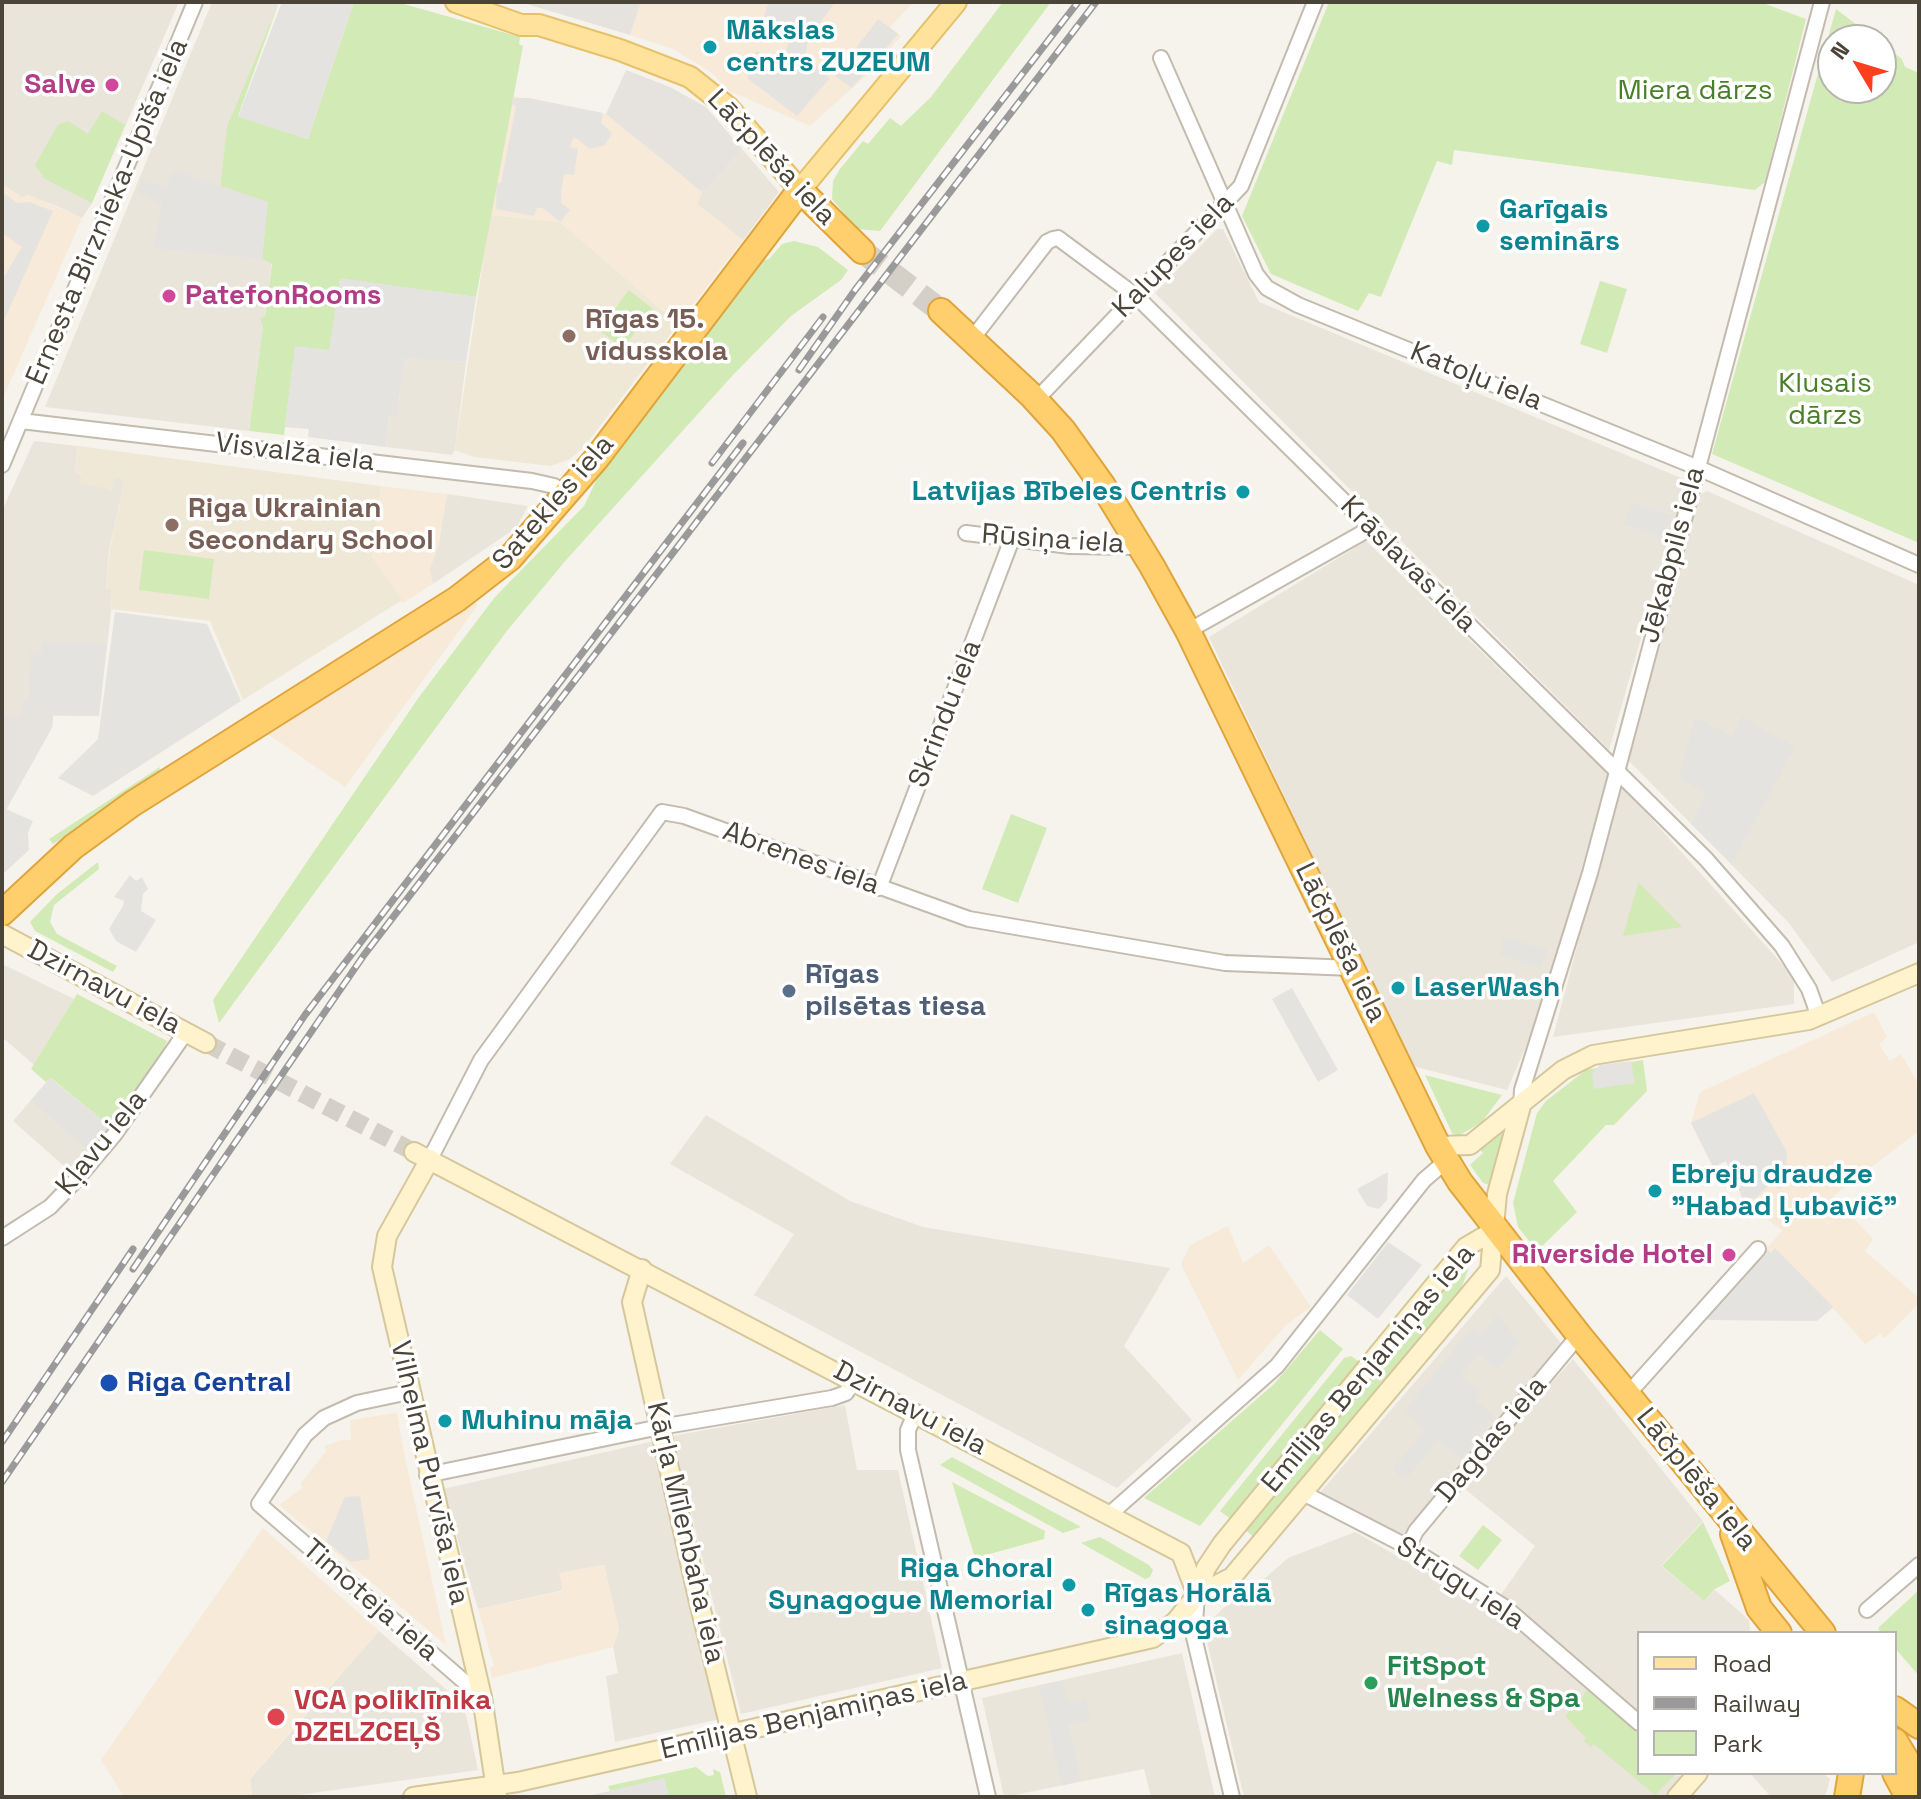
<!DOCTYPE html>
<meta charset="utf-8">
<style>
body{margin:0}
#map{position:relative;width:1921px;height:1799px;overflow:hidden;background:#f6f3ec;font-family:"Space Grotesk",sans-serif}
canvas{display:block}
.frame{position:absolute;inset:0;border:4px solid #4b4439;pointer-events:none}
.legend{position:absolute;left:1637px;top:1631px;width:260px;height:144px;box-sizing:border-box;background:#fff;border:2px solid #b7b4b0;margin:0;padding:10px 14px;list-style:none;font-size:24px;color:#4b4439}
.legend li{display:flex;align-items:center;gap:16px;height:40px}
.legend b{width:40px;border:2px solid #b7b4b0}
.north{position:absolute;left:1817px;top:24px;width:80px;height:80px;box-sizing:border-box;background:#fff;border:2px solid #b7b4b0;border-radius:50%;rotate:308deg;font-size:22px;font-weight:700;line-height:32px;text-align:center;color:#4b4439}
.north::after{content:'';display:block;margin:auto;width:28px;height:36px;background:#fc3f1d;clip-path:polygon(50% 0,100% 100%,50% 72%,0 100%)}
</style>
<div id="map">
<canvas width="1921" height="1799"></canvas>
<div class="frame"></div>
<ul class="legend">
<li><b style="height:10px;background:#ffe39c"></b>Road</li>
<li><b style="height:10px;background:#9a9a9a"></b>Railway</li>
<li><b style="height:22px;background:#d2eab5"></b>Park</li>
</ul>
<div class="north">N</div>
</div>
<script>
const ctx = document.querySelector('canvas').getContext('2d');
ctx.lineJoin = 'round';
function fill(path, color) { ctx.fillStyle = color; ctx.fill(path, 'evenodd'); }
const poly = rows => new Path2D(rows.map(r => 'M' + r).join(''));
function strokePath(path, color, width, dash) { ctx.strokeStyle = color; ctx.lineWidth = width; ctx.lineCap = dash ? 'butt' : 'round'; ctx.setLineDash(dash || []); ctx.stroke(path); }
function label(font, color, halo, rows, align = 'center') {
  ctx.font = font + ' "Space Grotesk",sans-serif'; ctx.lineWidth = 7; ctx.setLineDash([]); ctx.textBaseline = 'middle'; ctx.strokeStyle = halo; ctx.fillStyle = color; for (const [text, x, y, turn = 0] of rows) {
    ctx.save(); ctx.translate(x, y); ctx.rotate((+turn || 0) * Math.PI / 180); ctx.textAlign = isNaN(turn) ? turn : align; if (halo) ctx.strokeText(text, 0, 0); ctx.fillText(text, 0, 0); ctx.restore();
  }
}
fill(poly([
 [2,2,179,2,92,203,82,218,52,204,21,197,2,184],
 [212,2,279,2,228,127,220,187,262,259,272,261,249,431,45,407],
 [743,150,779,192,743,240,697,204,702,192],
 [1217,229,1223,229,1259,302,1686,480,1609,750,1155,293],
 [405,357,466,362,455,450,452,455,386,447,389,416,397,416],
 [34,441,78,446,75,471,111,490,114,477,125,479,109,551,106,588,112,589,111,612,99,716,2,715,2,511],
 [1707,491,1919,585,1919,942,1832,982,1788,922,1628,760,1700,495],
 [447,494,528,506,516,528,433,584,429,570,438,547],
 [1366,541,1609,774,1538,1019,1507,1090,1412,1066,1209,637],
 [1620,784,1794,977,1794,1004,1553,1037],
 [2,964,74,999,34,1065,2,1037],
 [50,1078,111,1127,73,1174,13,1121],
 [706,1115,850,1201,923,1227,1170,1268,1124,1346,1192,1420,1117,1488,754,1295,794,1234,670,1164],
 [1506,1276,1561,1343,1405,1535,1318,1495],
 [1573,1359,1703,1521,1661,1566,1704,1601,1715,1590,1749,1620,1750,1633,1639,1633,1639,1715,1500,1596,1535,1546,1460,1485],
 [845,1405,857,1470,898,1470,942,1668,741,1714,672,1436],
 [654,1441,720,1719,615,1742,606,1676,618,1673,613,1647,619,1630,604,1565,560,1573,564,1590,478,1609,443,1489],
 [1355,1532,1517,1624,1639,1730,1639,1773,1683,1776,1663,1797,1244,1797,1204,1629,1222,1609,1256,1586,1288,1558],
 [379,1631,464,1705,478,1770,284,1797,252,1797,250,1779],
 [1182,1653,1215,1797,1151,1797,1144,1769,1004,1797,982,1698],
 [1750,1773,1822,1773,1830,1779,1825,1797,1771,1797]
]), '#eae5da');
fill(poly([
 [641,2,914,2,890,27,901,36,870,72,810,126,729,91,712,73,673,49,630,35],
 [513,96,606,114,702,192,697,204,743,240,678,324,560,222,490,215],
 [2,184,21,197,29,195,82,218,3,398],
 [381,486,447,494,438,547,429,570,433,584,403,603,372,557],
 [474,601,478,605,345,787,265,732],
 [1874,1012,1887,1037,1879,1044,1890,1061,1901,1054,1919,1085,1919,1131,1833,1196,1873,1239,1865,1251,1919,1298,1919,1303,1885,1338,1880,1334,1865,1344,1833,1308,1817,1321,1708,1320,1707,1314,1782,1231,1743,1199,1726,1161,1713,1167,1691,1123,1700,1092],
 [1228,1226,1243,1263,1269,1245,1311,1307,1286,1325,1238,1380,1181,1264,1190,1245],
 [397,1413,403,1448,446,1645,279,1505,302,1488,301,1483,326,1451,325,1446,341,1440,351,1440,350,1420],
 [263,1528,379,1631,250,1778,252,1797,124,1797,101,1760],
 [604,1565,619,1630,613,1647,492,1678,490,1668,494,1666,478,1609,563,1591,559,1573]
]), '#f7ead8');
fill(poly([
 [520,2,641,2,630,35],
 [626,70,670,87,706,107,743,150,702,192,606,114],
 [2,715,53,715,53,720,52,728,2,817]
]), '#e6e2dd');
fill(poly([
 [490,215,560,222,678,324,584,447,570,459,551,466,474,457,455,450],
 [78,446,381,486,372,557,402,600,243,700,210,621,111,609,112,589,106,588,110,549,125,479,114,478,112,490,80,483,81,473,75,472]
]), '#efe8d6');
fill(poly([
 [279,2,238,116,308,139,354,2,397,2,520,37,519,44,523,46,476,297,340,279,337,354,293,364,284,435,249,431,263,327,260,318,265,316,272,264,262,259,267,202,220,188,227,127],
 [1003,2,1051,2,880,231,857,229,832,199,833,181,840,169,863,141,868,144,890,118,901,126,931,97],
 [1329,2,1760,2,1806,19,1765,182,1755,190,1454,150,1452,165,1437,161,1381,297,1369,293,1358,311,1271,274,1242,216],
 [1836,9,1877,40,1833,40,1833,88,1881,88,1881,43,1902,59,1905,67,1919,73,1919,543,1712,454],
 [102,111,125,125,92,203,45,179,35,165,58,125,68,121,88,134],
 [794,241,818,247,848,270,841,280,791,316,733,375,567,559,506,632,219,1023,213,1000,419,697,495,597,584,506,600,473,760,261,769,259,782,244],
 [1600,281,1627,289,1607,353,1580,344],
 [629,290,653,309,623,348,599,330],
 [144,550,214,559,209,599,139,590],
 [160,767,159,774,53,844,49,839],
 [1011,814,1047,828,1018,903,982,889],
 [98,862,99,869,54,905,50,922,57,934,117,966,113,972,35,931,30,922,57,894],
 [1638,883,1639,883,1682,927,1623,936],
 [77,994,167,1041,159,1059,111,1127,51,1078,46,1082,31,1069],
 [1643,1060,1647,1091,1614,1125,1606,1125,1553,1181,1577,1212,1537,1251,1518,1227,1513,1203,1537,1113,1546,1101,1586,1070],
 [1425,1075,1463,1085,1502,1095,1482,1122,1458,1136,1452,1133],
 [1503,1129,1505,1130,1489,1185,1483,1183,1470,1165,1483,1153,1480,1149],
 [1465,1265,1468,1270,1459,1294,1255,1538,1245,1530],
 [1320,1330,1343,1349,1200,1526,1144,1498,1274,1384],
 [1351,1356,1361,1363,1232,1520,1220,1511,1344,1358],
 [952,1457,1081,1527,1063,1533,940,1465],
 [952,1482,1045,1531,1044,1539,975,1558],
 [1703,1522,1730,1581,1715,1589,1704,1601,1662,1566],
 [1483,1525,1502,1540,1478,1570,1459,1556],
 [1100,1537,1149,1565,1153,1570,1150,1577,1145,1579,1081,1543],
 [1919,1590,1919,1676,1895,1648,1895,1633,1881,1633,1878,1628],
 [1588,1690,1639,1734,1639,1773,1677,1773,1655,1795,1594,1744,1591,1747,1584,1741,1586,1738,1565,1716],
 [696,1767,708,1776,714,1775,713,1769,720,1772,726,1797,669,1797,664,1779,610,1791,608,1786]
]), '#d2eab5');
fill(poly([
 [282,2,354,2,308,139,238,117],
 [769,2,835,2,808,39,805,59,830,78,797,116,747,78,756,51,782,60,793,31,763,19],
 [878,19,898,34,852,88,835,76],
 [513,98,529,98,603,113,601,123,612,133,605,145,590,149,575,137,572,140,570,147,578,149,574,175,564,174,561,192,561,203,570,210,560,222,543,208,537,208,534,216,496,209,497,182,501,183,516,106,512,104],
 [174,170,268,202,262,259,153,248,162,204,137,193,142,179,165,187],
 [2,192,17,203,29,202,53,211,2,325,2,280,22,247,2,233],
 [340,278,476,297,466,362,405,358,397,416,389,416,386,447,308,437,309,429,285,427,295,346,329,350],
 [1632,502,1671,515,1662,538,1623,524],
 [115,612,207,624,241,701,93,796,58,778,98,739],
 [42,643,107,644,99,716,22,715,23,700,28,699,29,696,30,653,41,653],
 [1695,717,1732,736,1742,717,1795,747,1732,863,1691,824,1706,793,1679,778],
 [6,809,33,821,28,832,29,850,2,875,2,817],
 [130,875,136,881,142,877,148,889,143,894,141,911,156,920,136,952,116,941,109,929,123,906,124,901,114,897],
 [1503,936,1547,950,1541,968,1501,955],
 [1292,988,1338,1070,1318,1082,1272,999],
 [1631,1061,1635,1083,1594,1089,1592,1073,1600,1065],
 [50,1078,111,1127,91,1153,31,1100],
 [1754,1093,1787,1152,1786,1164,1794,1172,1779,1189,1771,1183,1756,1198,1743,1199,1726,1161,1713,1167,1691,1123],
 [1388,1172,1387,1200,1379,1209,1367,1206,1357,1189],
 [1388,1242,1422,1265,1378,1319,1347,1295],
 [1775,1248,1833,1307,1817,1321,1708,1320,1707,1314,1766,1249,1771,1253],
 [1498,1314,1519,1343,1498,1369,1479,1354,1461,1375,1482,1393,1476,1401,1495,1417,1461,1458,1438,1440,1405,1480,1393,1469,1425,1429,1404,1411,1472,1328,1482,1334],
 [360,1496,370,1559,351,1562,326,1541,345,1497],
 [1063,1681,1068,1703,1086,1699,1091,1720,1068,1725,1081,1780,1062,1786,1039,1685],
 [664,1778,669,1797,583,1797,610,1791]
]), '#e5e3e0');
strokePath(poly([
 [206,1043,414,1152]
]), '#d4d0c8', 18, [18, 9]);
strokePath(poly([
 [862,251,941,311]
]), '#d4d0c8', 24, [24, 12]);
const street = poly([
 [1161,58,1256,274,1267,288,1298,305,1696,467,1919,565],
 [972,339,1047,242,1053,239,1058,238,1136,296,1706,859,1782,946,1809,989,1819,1017],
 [1036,400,1241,186,1315,2],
 [21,421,532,481,554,486,567,494],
 [2,465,195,2],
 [966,533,1070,546,1140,547],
 [1188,631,1371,528],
 [879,888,1012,539],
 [1521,1106,1522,1090,1590,873,1822,2],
 [430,1159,481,1060,662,812,684,816,969,919,1225,963,1353,968],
 [2,1238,50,1207,77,1179,114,1135,186,1032],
 [409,1392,357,1403,324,1418,305,1435,259,1504,482,1697],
 [1627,1395,1758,1249],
 [916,1412,908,1430,908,1450,988,1797],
 [427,1475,660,1427,832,1398,846,1393,855,1379],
 [1305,1494,1408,1547,1506,1608,1639,1723],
 [1111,1513,1277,1366,1424,1180,1446,1161],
 [1408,1547,1416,1531,1579,1335],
 [1197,1595,1194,1637,1232,1797],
 [1867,1610,1919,1565]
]);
const secondary = poly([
 [2,934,206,1043],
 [1438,1146,1470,1145,1563,1070,1593,1055,1809,1020,1919,973],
 [414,1152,1181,1553,1197,1595],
 [430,1159,387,1236,382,1267,482,1697,497,1796],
 [642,1269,632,1302,698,1598,747,1797],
 [1197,1595,1232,1577,1490,1270,1497,1194,1521,1106],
 [413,1797,518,1782,1153,1638,1176,1621,1197,1595,1206,1568,1222,1544,1466,1247,1495,1230],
 [1677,1797,1698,1773]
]);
const primary = poly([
 [456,2,521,25,539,25,620,50,690,77,729,108,800,190,956,2]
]);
const highway = poly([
 [941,311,1031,395,1063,430,1103,486,1152,566,1188,631,1438,1146,1460,1182,1579,1335,1823,1633],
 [2,913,73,847,132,804,457,599,510,558,596,459,800,190,862,251],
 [1733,1534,1759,1608,1779,1633],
 [1895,1709,1919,1726],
 [1895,1741,1919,1781],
 [1895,1773,1908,1797],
 [1847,1797,1851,1773]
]);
strokePath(street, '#c2bbae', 18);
strokePath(secondary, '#d6c79b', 22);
strokePath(primary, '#e6c16a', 24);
strokePath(highway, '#e0a43c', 28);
strokePath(street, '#fff', 14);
strokePath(secondary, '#fff3cd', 18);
strokePath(primary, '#ffe39c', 20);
strokePath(highway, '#ffcf6e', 24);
const rail = poly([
 [799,370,855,290,1078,2],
 [712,463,823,317],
 [133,1269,305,1015,743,443],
 [2,1442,133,1249],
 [2,1482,364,955,1096,2]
]);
strokePath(rail, '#9a9a9a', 7);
strokePath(rail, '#fff', 4, [12]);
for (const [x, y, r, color] of [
 [710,47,8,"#0f9aa8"],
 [112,85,8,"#d1479c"],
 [1483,226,8,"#0f9aa8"],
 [169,296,8,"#d1479c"],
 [569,336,8,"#8d6e63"],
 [1243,492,8,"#0f9aa8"],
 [172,525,8,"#8d6e63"],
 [1398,988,8,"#0f9aa8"],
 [789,991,8,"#5c6f8a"],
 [1655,1191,8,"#0f9aa8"],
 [1729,1255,8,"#d1479c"],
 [109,1383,10,"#1a4fb4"],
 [445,1421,8,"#0f9aa8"],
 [1069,1585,8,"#0f9aa8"],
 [1088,1610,8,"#0f9aa8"],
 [1371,1683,8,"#2e9e5b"],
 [276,1717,10,"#e0444e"]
]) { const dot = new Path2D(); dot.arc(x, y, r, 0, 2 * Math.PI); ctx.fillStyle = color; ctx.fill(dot); strokePath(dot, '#fff', 3); }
label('bold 28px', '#0d838f', '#fff', [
 ["Mākslas",726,31],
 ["centrs ZUZEUM",726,63],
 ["Garīgais",1499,210],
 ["seminārs",1499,242],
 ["Latvijas Bībeles Centris",1227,492,"right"],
 ["LaserWash",1414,988],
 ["Ebreju draudze",1671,1175],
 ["\"Habad Ļubavič\"",1671,1207],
 ["Muhinu māja",461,1421],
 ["Riga Choral",1053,1569,"right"],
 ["Synagogue Memorial",1053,1601,"right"],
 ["Rīgas Horālā",1104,1594],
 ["sinagoga",1104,1626]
], 'left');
label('bold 28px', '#b23c85', '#fff', [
 ["Salve",96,85],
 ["PatefonRooms",185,296,"left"],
 ["Riverside Hotel",1713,1255]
], 'right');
label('28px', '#4a7f2a', '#fff', [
 ["Miera dārzs",1695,91],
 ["Klusais",1825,384],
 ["dārzs",1825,416]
]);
label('28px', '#4b4439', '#fff', [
 ["Lāčplēša iela",771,158,47],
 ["Ernesta Birznieka-Upīša iela",108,212,-67],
 ["Kalupes iela",1174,256,-46],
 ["Katoļu iela",1476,377,22],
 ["Visvalža iela",295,453,7],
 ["Satekles iela",554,503,-49],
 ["Rūsiņa iela",1053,540,4],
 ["Jēkabpils iela",1673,555,-75],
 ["Krāslavas iela",1408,565,45],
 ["Skrindu iela",946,714,-69],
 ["Abrenes iela",801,859,20],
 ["Lāčplēša iela",1340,943,64],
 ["Dzirnavu iela",104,988,28],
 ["Kļavu iela",102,1143,-51],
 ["Emīlijas Benjamiņas iela",1369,1369,-50],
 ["Dzirnavu iela",910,1409,28],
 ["Dagdas iela",1492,1440,-50],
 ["Vilhelma Purvīša iela",429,1473,77],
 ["Lāčplēša iela",1696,1480,51],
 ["Kārļa Mīlenbaha iela",685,1533,77],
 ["Strūgu iela",1460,1584,33],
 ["Timoteja iela",370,1601,41],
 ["Emīlijas Benjamiņas iela",814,1716,-13]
]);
label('bold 28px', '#785e54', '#fff', [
 ["Rīgas 15.",585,320],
 ["vidusskola",585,352],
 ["Riga Ukrainian",188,509],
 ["Secondary School",188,541]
], 'left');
label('bold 28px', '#4e5e75', '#fff', [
 ["Rīgas",805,975],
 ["pilsētas tiesa",805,1007]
], 'left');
label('bold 28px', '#164399', '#fff', [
 ["Riga Central",127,1383]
], 'left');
label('bold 28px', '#27864d', '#fff', [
 ["FitSpot",1387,1667],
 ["Welness & Spa",1387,1699]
], 'left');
label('bold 28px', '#be3a42', '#fff', [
 ["VCA poliklīnika",294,1701],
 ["DZELZCEĻŠ",294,1733]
], 'left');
</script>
